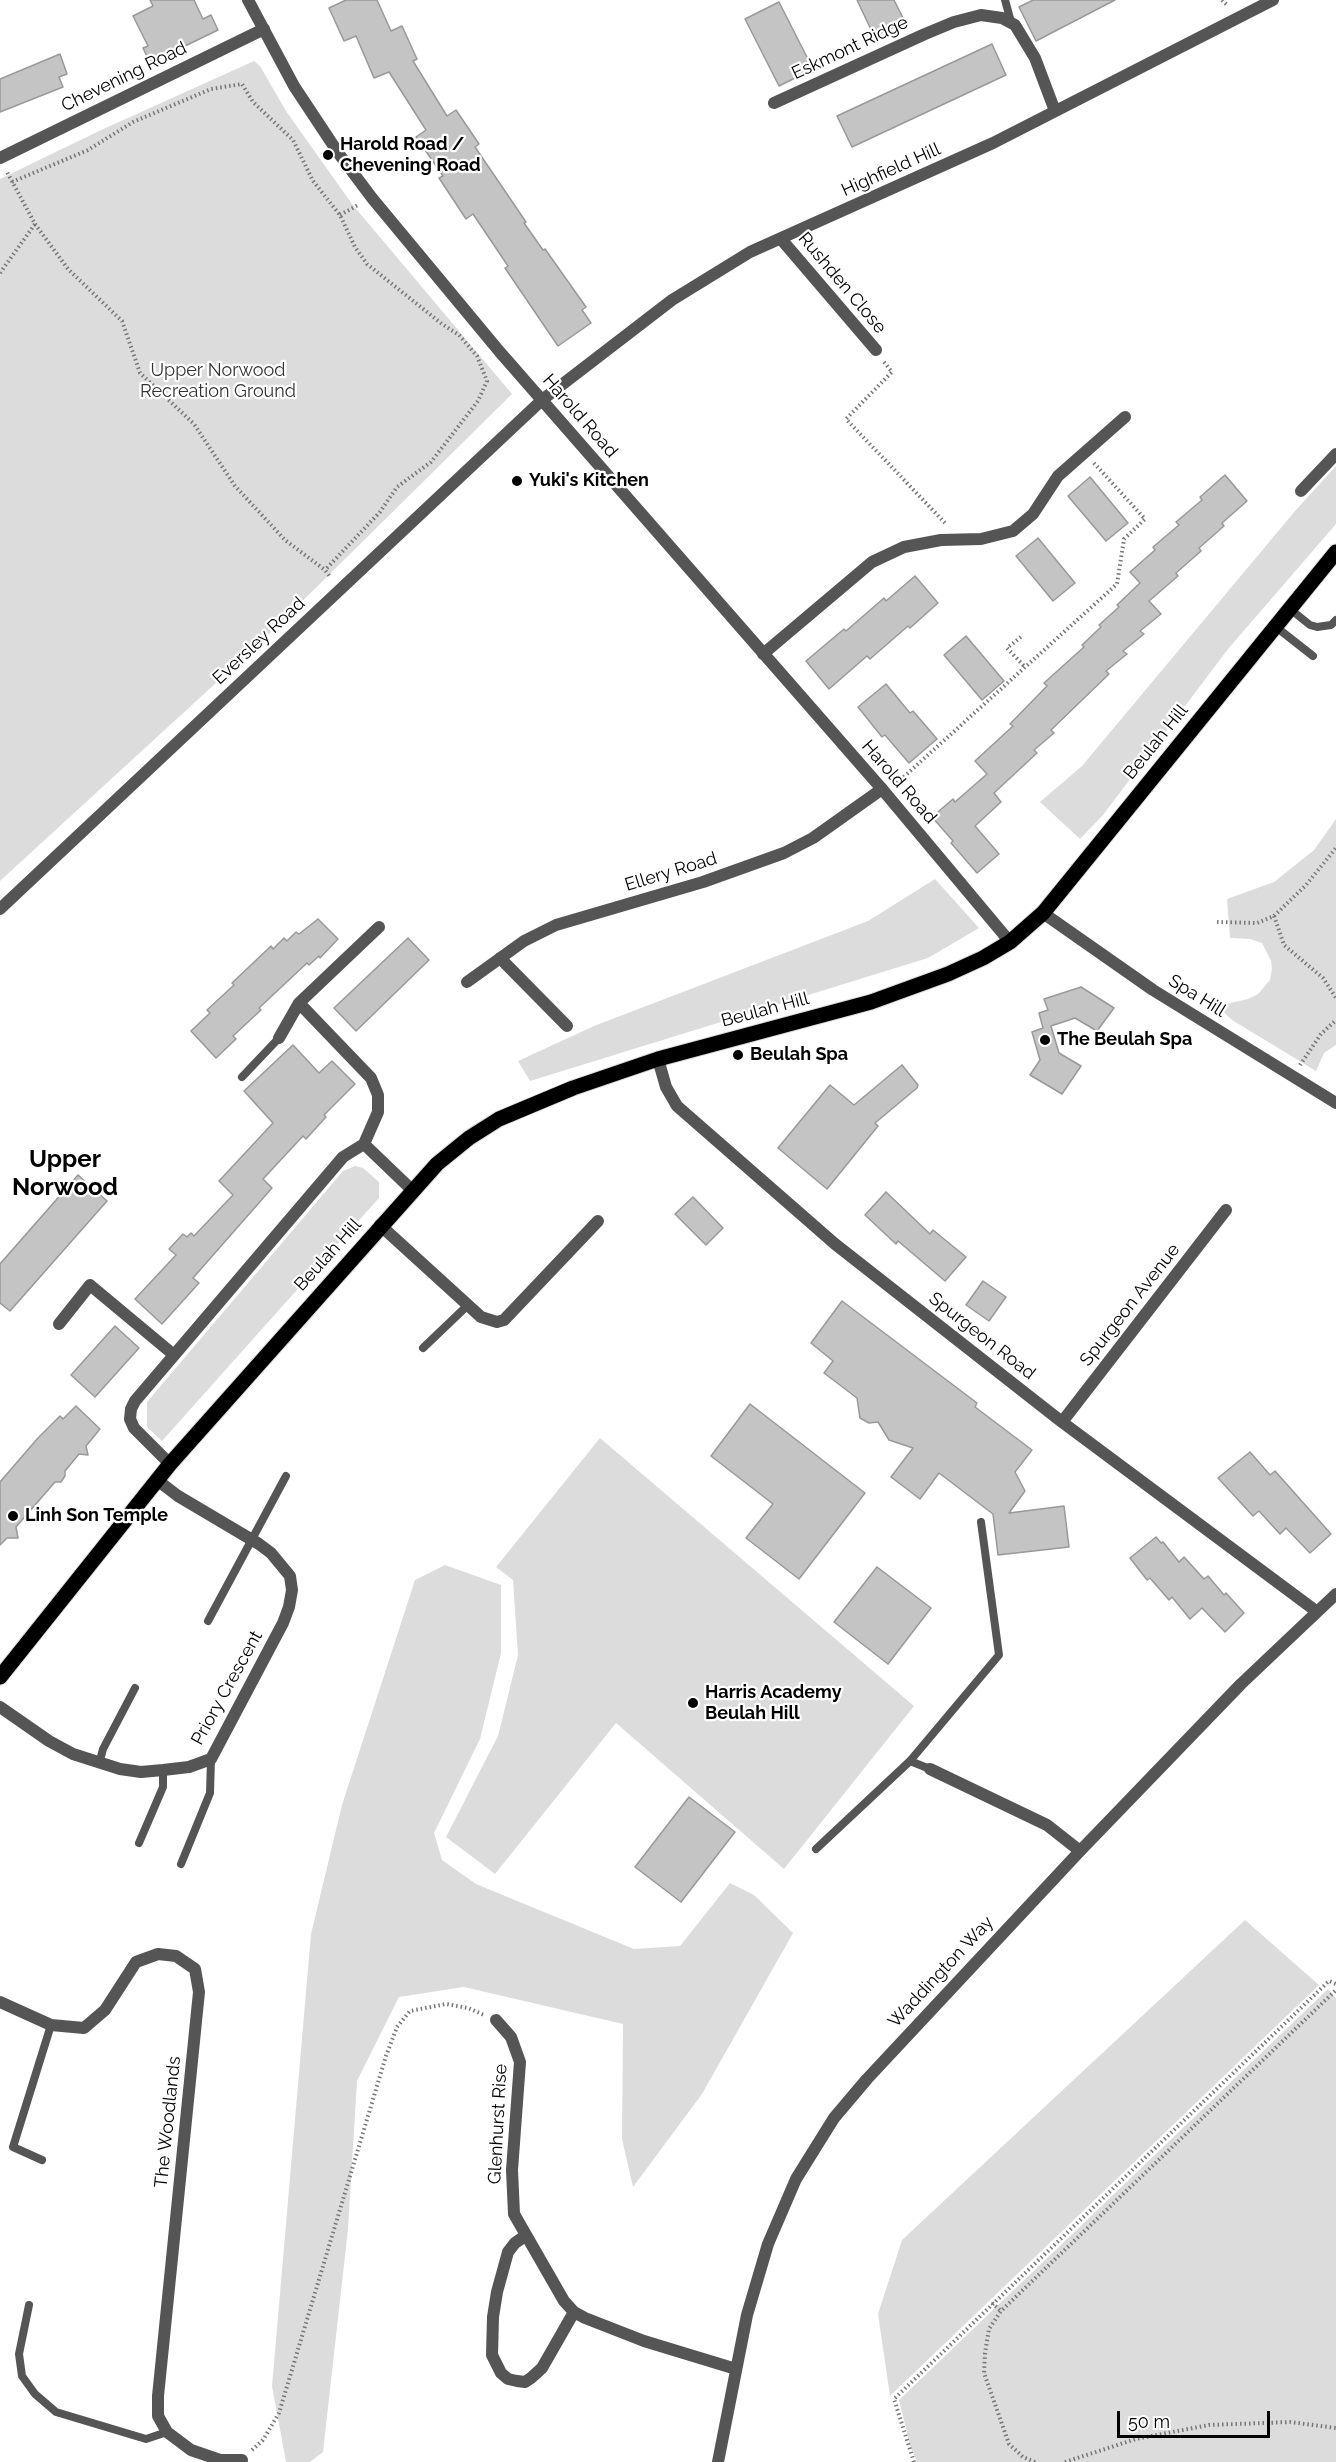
<!DOCTYPE html>
<style>
body{margin:0}
#map{position:relative;width:1336px;height:2462px;overflow:hidden;background:#fff;font-family:Raleway,sans-serif}
canvas{display:block}
.scale{position:absolute;left:1117px;top:2411px;width:153px;height:27px;box-sizing:border-box;border:3px solid #000;border-top:0;padding-left:8px;font-size:18px;line-height:21px;white-space:nowrap;color:#000;-webkit-text-stroke:4px #fff;paint-order:stroke}
</style>
<div id="map">
<canvas width="1336" height="2462"></canvas>
<div class="scale">50 m</div>
</div>
<script>
const ctx = document.querySelector('canvas').getContext('2d');
ctx.lineJoin = 'round';
function fill(path, color) { ctx.fillStyle = color; ctx.fill(path, 'evenodd'); }
const poly = rows => new Path2D(rows.map(r => 'M' + r).join(''));
function strokePath(path, color, width, dash) { ctx.strokeStyle = color; ctx.lineWidth = width; ctx.lineCap = dash ? 'butt' : 'round'; ctx.setLineDash(dash || []); ctx.stroke(path); }
function label(font, color, halo, rows, align = 'center') {
  ctx.font = font + ' Raleway,sans-serif'; ctx.lineWidth = 4.5; ctx.setLineDash([]); ctx.textBaseline = 'middle'; ctx.strokeStyle = halo; ctx.fillStyle = color; for (const [text, x, y, turn = 0] of rows) {
    ctx.save(); ctx.translate(x, y); ctx.rotate((+turn || 0) * Math.PI / 180); ctx.textAlign = isNaN(turn) ? turn : align; if (halo) ctx.strokeText(text, 0, 0); ctx.fillText(text, 0, 0); ctx.restore();
  }
}
fill(poly([
 [254,61,260,66,286,111,352,204,512,394,265,638,0,881,0,179,99,131],
 [1336,466,1336,524,1228,649,1103,815,1080,839,1040,802,1082,766,1295,511],
 [1336,819,1336,1045,1324,1053,1316,1071,1232,1020,1217,1006,1248,999,1258,994,1270,980,1272,969,1271,961,1262,943,1250,939,1230,938,1227,899,1274,882,1314,850],
 [935,879,979,928,928,958,530,1081,518,1061,594,1026,868,921],
 [355,1166,363,1168,379,1182,379,1198,162,1441,147,1427,147,1402,343,1171],
 [600,1438,914,1706,784,1869,616,1723,495,1874,446,1837,498,1736,518,1655,513,1580,496,1567],
 [445,1565,501,1585,501,1653,480,1739,434,1833,442,1860,476,1884,634,1949,680,1946,730,1883,754,1895,793,1933,702,2094,633,2187,622,2139,623,2024,464,1987,399,1997,357,2081,348,2229,323,2452,310,2462,286,2462,272,2386,311,1934,342,1805,415,1580],
 [1245,1920,1319,1985,890,2396,878,2314,902,2240],
 [1328,1989,1336,1998,1336,2462,917,2462,910,2445,899,2400]
]), '#dcdcdc');
const building = poly([
 [150,0,194,0,203,19,211,15,218,30,150,63,143,48,148,46,133,16,153,6,150,0],
 [346,0,377,0,391,31,402,26,417,59,413,61,447,116,456,110,479,144,475,147,526,222,524,223,543,250,545,249,586,307,582,310,591,323,558,346,505,268,508,266,473,214,466,219,439,178,443,176,416,137,426,130,389,72,374,78,356,36,344,41,329,8,346,0],
 [857,0,894,0,905,22,874,36,857,0],
 [1033,0,1115,0,1036,41,1019,7,1033,0],
 [779,2,813,69,779,86,745,19,779,2],
 [992,44,1006,75,852,147,837,116,992,44],
 [60,54,67,74,59,77,63,87,0,112,0,79,60,54],
 [1225,475,1247,501,1222,523,1224,526,1199,548,1201,551,1176,573,1178,576,1149,601,1161,614,1140,631,1144,634,1123,651,1127,654,1106,671,1109,674,1051,730,1054,733,1034,750,1037,753,994,793,1001,802,975,826,999,854,977,873,951,843,953,841,932,817,953,799,955,802,987,774,975,761,1013,726,1010,724,1047,686,1044,683,1084,647,1082,645,1101,627,1099,625,1119,607,1117,605,1140,583,1130,572,1155,550,1153,547,1179,525,1176,522,1202,500,1200,497,1225,475],
 [1090,477,1128,523,1106,541,1068,496,1090,477],
 [1038,538,1075,583,1053,601,1016,556,1038,538],
 [915,576,938,603,910,628,908,626,870,659,867,656,829,689,806,661,844,629,846,631,884,598,886,601,915,576],
 [966,636,1004,681,982,700,944,655,966,636],
 [886,684,910,713,913,711,937,739,909,763,885,735,882,737,858,707,886,684],
 [318,919,338,939,320,958,319,956,309,965,307,963,259,1008,261,1010,233,1036,236,1039,216,1058,191,1031,210,1013,207,1010,234,985,232,983,271,946,273,949,284,938,287,941,296,932,299,934,318,919],
 [408,938,429,960,356,1031,334,1008,408,938],
 [1081,987,1114,1008,1097,1031,1075,1018,1051,1026,1059,1053,1081,1066,1062,1094,1030,1075,1040,1060,1032,1032,1043,1028,1039,1013,1048,1010,1044,999,1081,987],
 [293,1045,319,1073,332,1061,355,1084,324,1115,326,1117,306,1139,303,1136,263,1179,272,1188,193,1278,199,1283,162,1324,135,1299,176,1255,169,1249,183,1234,187,1237,191,1233,194,1236,233,1195,219,1181,273,1123,244,1091,293,1045],
 [902,1065,918,1085,917,1088,875,1123,878,1126,827,1189,778,1148,830,1085,854,1105,902,1065],
 [78,1175,107,1201,10,1311,0,1303,0,1264,78,1175],
 [886,1192,930,1234,933,1230,966,1257,945,1281,898,1241,896,1244,865,1215,886,1192],
 [693,1197,723,1228,706,1245,675,1214,693,1197],
 [983,1281,1006,1297,989,1321,966,1305,983,1281],
 [842,1301,977,1403,975,1407,1032,1450,1015,1472,1025,1491,1009,1513,1064,1506,1069,1547,998,1555,993,1514,939,1473,920,1499,891,1477,913,1448,889,1440,878,1422,869,1423,860,1418,857,1398,824,1373,833,1361,811,1343,842,1301],
 [115,1326,139,1348,95,1397,71,1375,115,1326],
 [750,1404,865,1493,799,1579,746,1538,773,1504,711,1456,750,1404],
 [76,1406,100,1429,86,1446,88,1455,79,1454,65,1471,65,1476,61,1482,55,1482,16,1527,18,1538,7,1538,0,1545,0,1482,38,1438,60,1416,63,1419,76,1406],
 [1250,1452,1270,1475,1275,1471,1331,1534,1310,1553,1286,1528,1280,1534,1259,1511,1253,1516,1218,1478,1250,1452],
 [1156,1537,1161,1543,1163,1542,1179,1562,1184,1557,1204,1579,1208,1576,1224,1595,1226,1593,1244,1613,1225,1632,1202,1608,1190,1619,1172,1597,1169,1600,1150,1578,1147,1580,1130,1558,1156,1537],
 [877,1567,931,1608,888,1664,834,1622,877,1567],
 [689,1797,735,1832,681,1902,635,1867,689,1797]
]);
fill(building, '#c4c4c4');
strokePath(building, '#999', 1.5);
const primary = poly([
 [0,1677,170,1464,437,1164,469,1138,499,1119,573,1088,658,1059,871,1002,948,974,983,958,1010,942,1043,913,1336,552]
]);
strokePath(primary, '#dbdbdb', 17);
strokePath(poly([
 [1222,0,1228,6],
 [12,182,88,150,133,122,211,89,242,84,253,102,293,140,313,181,340,215,355,247,367,264,442,324,459,335,477,356,487,381,478,401,431,462,397,487,380,512,325,570],
 [340,215,358,205],
 [35,224,68,269,122,321,140,373,194,424,235,486,285,540,325,570,331,578],
 [0,273,35,224,7,172],
 [884,362,892,372,846,419,946,524],
 [1021,637,1007,648,1025,667],
 [897,783,1117,584,1124,539,1145,519,1093,462],
 [1274,916,1284,945,1323,978,1336,998],
 [1217,922,1257,923,1274,916,1306,885,1336,848],
 [1300,1065,1321,1034,1336,1020],
 [992,2303,1001,2311],
 [252,2450,263,2440,279,2413,386,2056,397,2027,410,2011,446,2004,468,2008,484,2015],
 [914,2462,894,2399,1329,1981,1336,1984],
 [1035,2462,1023,2457,1009,2444,984,2373,985,2353,989,2329,1001,2311,1336,1990],
 [1065,2462,1136,2439,1209,2425,1290,2422,1336,2428]
]), '#777', 4, [1.5, 3]);
strokePath(poly([
 [1005,0,1011,22],
 [1290,609,1310,625,1317,627,1331,625,1336,620],
 [1276,627,1313,656],
 [242,1077,279,1038],
 [423,1348,468,1305],
 [208,1621,286,1476],
 [910,1761,930,1769],
 [99,1764,103,1749,135,1688],
 [139,1843,163,1787,163,1770],
 [816,1849,910,1761,999,1655,981,1522],
 [181,1864,210,1793,211,1759],
 [42,2160,13,2147,51,2025],
 [29,2305,19,2354,22,2376,35,2394,56,2412,146,2439,167,2432]
]), '#555', 8);
strokePath(poly([
 [774,103,925,34,954,22,981,15,1002,18,1015,25,1035,58,1055,111],
 [0,158,264,29],
 [781,239,876,350],
 [1301,491,1336,454],
 [763,654,872,562,904,547,941,540,981,539,1013,531,1033,514,1058,476,1125,417],
 [0,909,542,400,672,300,750,252,993,143,1273,0],
 [500,958,567,1026],
 [467,982,524,941,556,925,703,882,784,853,813,838,882,789],
 [299,1003,371,1078,378,1095,378,1112,364,1144,412,1190],
 [279,1038,299,1003,379,927],
 [658,1059,666,1087,677,1106,835,1244,1062,1422,1316,1611],
 [380,1225,481,1317,497,1322,504,1320,598,1221],
 [59,1324,90,1285,174,1355],
 [1062,1422,1226,1210],
 [170,1464,134,1428,130,1419,131,1409,135,1401,343,1157,364,1144],
 [0,1707,49,1741,73,1754,120,1769,141,1772,163,1770,189,1767,211,1759,283,1623,289,1607,292,1590,290,1576,271,1553,259,1544,178,1496,157,1480],
 [930,1769,1047,1825,1080,1851],
 [0,2002,51,2025,84,2028,105,2010,136,1962,158,1954,176,1956,195,1969,199,1992,158,2396,158,2416,167,2432,191,2450,220,2460,242,2460],
 [496,2020,511,2037,520,2062,512,2170,514,2214,564,2301,574,2312,585,2318,644,2341,736,2369],
 [525,2236,515,2243,508,2252,497,2292,493,2317,492,2355,501,2373,508,2379,517,2381,525,2382,531,2378,542,2368,574,2312],
 [718,2462,747,2315,768,2244,796,2179,834,2118,867,2079,1080,1851,1241,1684,1336,1594]
]), '#555', 12);
strokePath(poly([
 [248,0,294,86,339,154,372,198,499,351,882,789,1010,942],
 [1043,913,1153,990,1336,1103]
]), '#555', 12);
strokePath(primary, '#000', 15);
for (const [x, y, r, color] of [
 [328,155,6,"#000"],
 [517,481,6,"#000"],
 [1045,1040,6,"#000"],
 [738,1055,6,"#000"],
 [13,1516,6,"#000"],
 [693,1703,6,"#000"]
]) { const dot = new Path2D(); dot.arc(x, y, r, 0, 2 * Math.PI); ctx.fillStyle = color; ctx.fill(dot); strokePath(dot, '#fff', 2); }
label('18px', '#000', '#fff', [
 ["Eskmont Ridge",850,48,-25],
 ["Chevening Road",124,77,-26],
 ["Highfield Hill",891,170,-24],
 ["Rushden Close",842,283,50],
 ["Harold Road",580,416,49],
 ["Eversley Road",259,641,-43],
 ["Beulah Hill",1156,742,-51],
 ["Harold Road",899,782,49],
 ["Ellery Road",671,872,-17],
 ["Spa Hill",1197,996,32],
 ["Beulah Hill",765,1010,-15],
 ["Beulah Hill",328,1255,-48],
 ["Spurgeon Avenue",1130,1305,-52],
 ["Spurgeon Road",982,1336,38],
 ["Priory Crescent",227,1688,-61],
 ["Waddington Way",941,1972,-47],
 ["The Woodlands",168,2122,-84],
 ["Glenhurst Rise",498,2124,-87]
]);
label('bold 18px', '#000', '#fff', [
 ["Harold Road /",340,145],
 ["Chevening Road",340,166],
 ["Yuki's Kitchen",529,481],
 ["The Beulah Spa",1057,1040],
 ["Beulah Spa",750,1055],
 ["Linh Son Temple",25,1516],
 ["Harris Academy",705,1693],
 ["Beulah Hill",705,1714]
], 'left');
label('18px', '#333', '#fff', [
 ["Upper Norwood",218,371],
 ["Recreation Ground",218,392]
]);
label('bold 24px', '#000', '#fff', [
 ["Upper",65,1160],
 ["Norwood",65,1188]
]);
</script>
